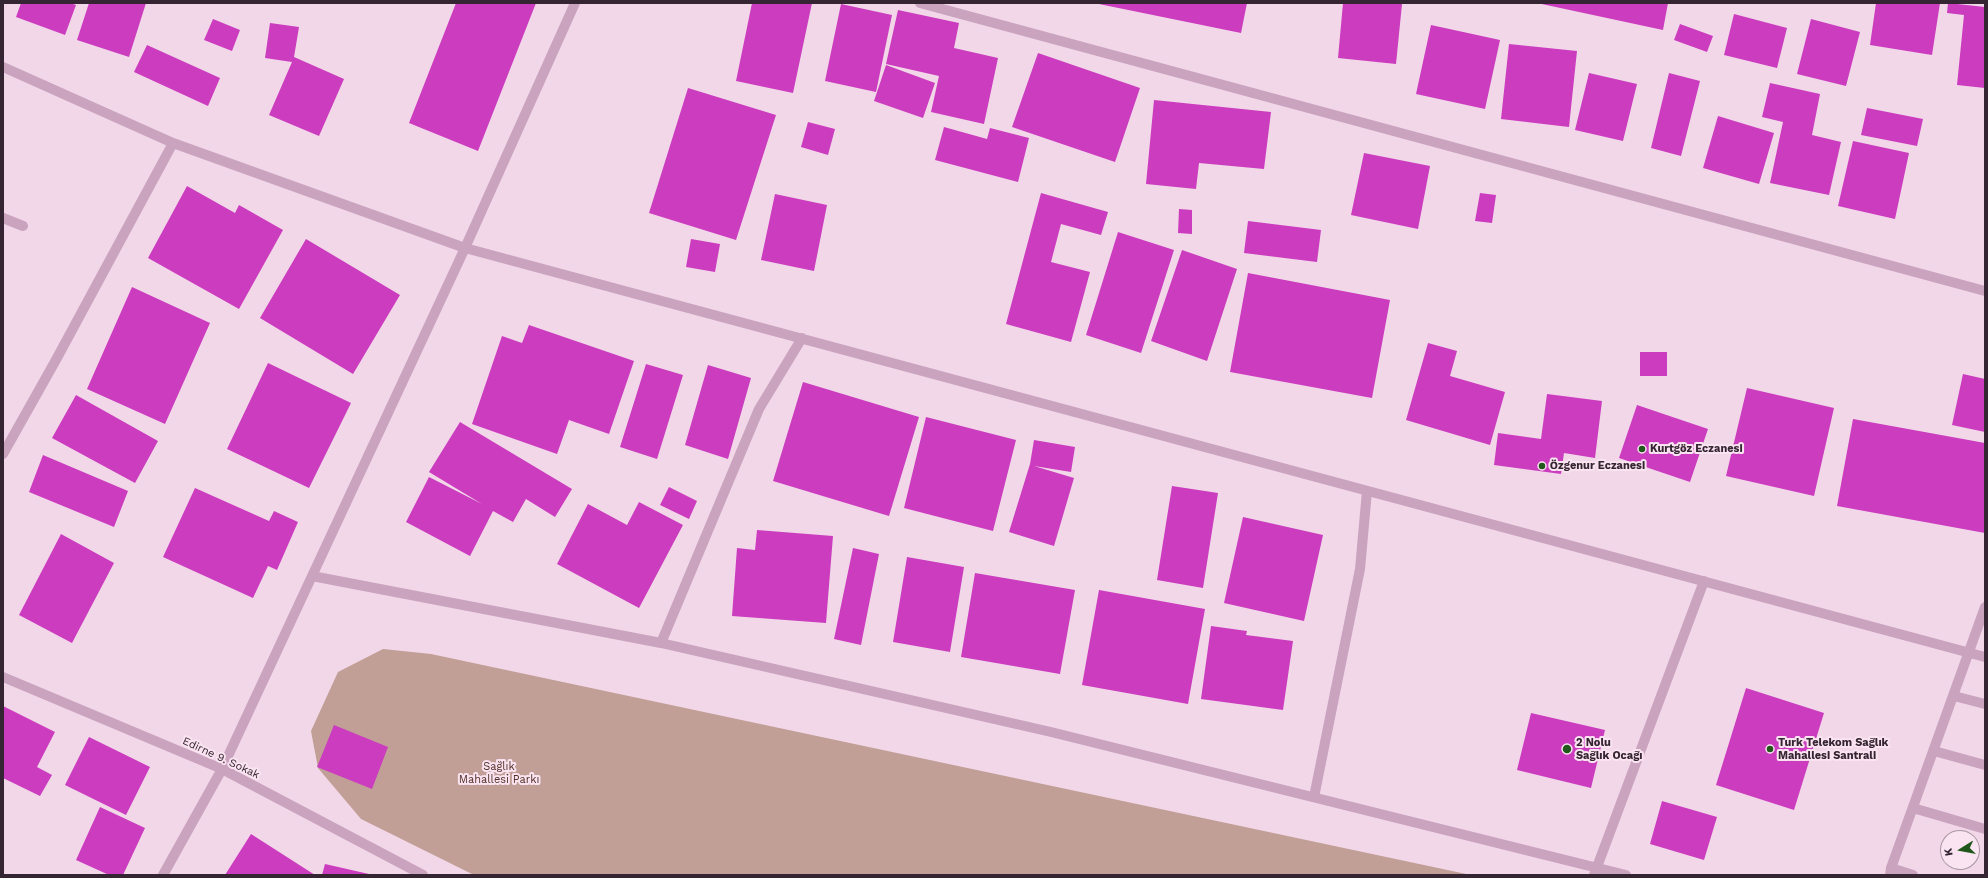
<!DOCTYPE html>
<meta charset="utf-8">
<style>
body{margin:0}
#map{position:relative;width:1988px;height:878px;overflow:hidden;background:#f2d7e8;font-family:"Work Sans",sans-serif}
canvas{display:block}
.frame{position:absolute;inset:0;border:4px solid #352532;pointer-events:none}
.north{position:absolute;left:1940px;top:830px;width:40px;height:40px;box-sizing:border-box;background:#fae4f1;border:1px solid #ab98a5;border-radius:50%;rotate:259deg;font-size:11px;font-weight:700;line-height:16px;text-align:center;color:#352532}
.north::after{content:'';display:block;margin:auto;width:14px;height:18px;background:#1f581a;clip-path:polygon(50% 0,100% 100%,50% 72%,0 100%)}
</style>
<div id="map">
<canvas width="1988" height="878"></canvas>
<div class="frame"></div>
<div class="north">K</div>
</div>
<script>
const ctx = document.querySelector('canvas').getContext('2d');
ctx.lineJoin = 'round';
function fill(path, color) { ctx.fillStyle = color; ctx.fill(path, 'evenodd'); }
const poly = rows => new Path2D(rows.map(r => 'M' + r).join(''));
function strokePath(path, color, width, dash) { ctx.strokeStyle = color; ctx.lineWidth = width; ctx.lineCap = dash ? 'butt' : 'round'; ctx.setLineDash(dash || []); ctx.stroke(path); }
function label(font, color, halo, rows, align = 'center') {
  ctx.font = font + ' "Work Sans",sans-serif'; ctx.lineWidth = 4; ctx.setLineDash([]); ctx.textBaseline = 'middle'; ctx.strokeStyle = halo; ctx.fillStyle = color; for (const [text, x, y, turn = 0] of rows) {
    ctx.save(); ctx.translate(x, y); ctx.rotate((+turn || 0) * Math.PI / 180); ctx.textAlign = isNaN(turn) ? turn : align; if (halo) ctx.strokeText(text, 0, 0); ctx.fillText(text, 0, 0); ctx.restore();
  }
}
fill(poly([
 [383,649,431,654,1471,875,474,875,361,819,318,768,311,731,338,672]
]), '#c19f97');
fill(poly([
 [21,3,70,3,76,5,65,35,16,17],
 [89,3,146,3,129,57,77,40],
 [456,3,536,3,478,151,409,123],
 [752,3,812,3,793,93,736,81],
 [1094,3,1247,3,1241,33],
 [1343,3,1402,4,1396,64,1338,58],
 [1537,3,1668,3,1663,30],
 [1876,3,1940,3,1932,55,1870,45],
 [1948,3,1985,7,1985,88,1957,85,1964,15,1947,13],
 [841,4,892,15,876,92,825,81],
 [898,10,959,23,954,48,998,58,984,124,931,112,939,76,886,64],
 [1734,14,1787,28,1777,68,1724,55],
 [213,19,240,30,232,51,204,40],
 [1811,19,1860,32,1846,86,1797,74],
 [270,23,299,27,294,57,344,79,319,136,269,115,292,62,265,58],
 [1680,24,1713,36,1707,52,1674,40],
 [1431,25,1500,40,1485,109,1416,94],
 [1509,44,1577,51,1569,127,1501,119],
 [147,45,220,78,208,106,134,72],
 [1038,53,1140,88,1115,162,1012,127],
 [886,65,935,83,923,118,874,101],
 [1589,73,1637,84,1623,141,1575,130],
 [1669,73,1700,81,1681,156,1651,148],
 [1770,83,1820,94,1812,135,1841,142,1829,195,1770,183,1783,122,1762,117],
 [688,88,776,115,736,240,649,213],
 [1154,100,1271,112,1264,169,1199,163,1196,189,1146,184],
 [1867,108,1923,119,1917,146,1861,135],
 [1718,116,1774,133,1759,184,1703,168],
 [808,122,835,129,828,155,801,147],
 [944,127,987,139,990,128,1029,138,1018,182,935,160],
 [1853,141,1909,153,1895,219,1838,206],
 [1364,153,1430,166,1418,229,1351,215],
 [187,186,235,213,239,205,283,230,239,309,148,258],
 [1041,193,1108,212,1101,235,1061,224,1051,262,1090,272,1071,342,1006,324],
 [1480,193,1496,195,1492,223,1475,221],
 [775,194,827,205,814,271,761,260],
 [1179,209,1192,210,1192,234,1178,233],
 [1248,221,1321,230,1317,262,1244,253],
 [1118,232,1174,250,1141,353,1086,335],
 [306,239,400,295,353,374,260,318],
 [691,239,720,244,715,272,686,267],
 [1182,250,1237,269,1207,361,1151,341],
 [1248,273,1390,300,1372,398,1230,372],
 [132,287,210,323,165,424,87,389],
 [529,325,634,361,609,434,569,420,557,454,472,424,502,336,522,343],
 [1428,343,1457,351,1450,376,1505,392,1490,445,1406,420],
 [1640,352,1667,352,1667,376,1640,376],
 [268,363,351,403,309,488,227,449],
 [646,364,683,375,657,459,620,447],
 [708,365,751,378,728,459,685,445],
 [1963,374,1985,379,1985,432,1952,425],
 [803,382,919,417,889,516,773,481],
 [1747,388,1834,408,1814,496,1726,476],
 [1547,394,1602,401,1595,458,1564,453,1561,474,1494,465,1498,433,1541,439],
 [76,395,158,441,135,483,52,438],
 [1637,405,1708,429,1690,482,1619,458],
 [926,417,1016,440,993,531,904,508],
 [1853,419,1985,443,1985,533,1837,506],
 [460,422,572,489,555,517,526,499,513,522,493,511,470,556,406,522,429,477,482,504,429,472],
 [1034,440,1075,447,1071,472,1034,466,1074,478,1054,546,1009,532,1030,464],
 [43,455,128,491,114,527,29,492],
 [1172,486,1218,493,1203,588,1157,580],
 [669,487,697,501,689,519,660,505],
 [195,488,269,521,274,511,298,522,277,570,268,566,253,598,163,557],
 [639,502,683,525,639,608,557,564,588,504,627,525],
 [1243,517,1323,535,1304,621,1224,603],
 [757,530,833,536,826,623,732,616,737,548,755,550],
 [61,534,114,563,72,643,19,615],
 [853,548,879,554,861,645,834,639],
 [907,557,964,567,950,652,893,642],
 [975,573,1075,590,1060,674,961,657],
 [1099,590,1205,609,1188,704,1082,685],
 [1211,626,1247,631,1246,635,1293,641,1283,710,1201,699],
 [1746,688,1824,713,1794,810,1716,785],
 [3,706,55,732,37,767,52,775,40,796,3,778],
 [1531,713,1605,730,1591,788,1517,770],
 [334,725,388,747,372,789,317,767],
 [89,737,150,767,126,815,65,785],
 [1662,801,1717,817,1704,860,1650,844],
 [100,807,145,828,123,875,109,875,76,860],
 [251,834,315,875,225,875],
 [325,864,369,874,369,875,322,875]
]), '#cb3cbf');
strokePath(poly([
 [3,218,23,226],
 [1954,696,1985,704],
 [1934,751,1985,765],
 [1913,808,1985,829],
 [1891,868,1913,875]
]), '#caa3bf', 10);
strokePath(poly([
 [920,3,1985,291],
 [3,67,173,143,465,248,1985,657],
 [3,454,57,358,173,143],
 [312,576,661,643,1051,732,1626,875],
 [661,643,759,409,802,338],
 [3,677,222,769,423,875],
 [1314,797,1360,569,1367,491],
 [163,875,222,769,465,248,575,3],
 [1594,875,1704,581],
 [1890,875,1891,868,1985,607]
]), '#caa3bf', 10);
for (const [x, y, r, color] of [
 [1642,449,4,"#1f581a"],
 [1542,466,4,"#1f581a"],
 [1567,749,5,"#1f581a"],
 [1770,749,4,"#1f581a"]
]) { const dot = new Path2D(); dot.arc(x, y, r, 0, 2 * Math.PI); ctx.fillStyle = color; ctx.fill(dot); strokePath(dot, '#fae4f1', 1.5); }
label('bold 11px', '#352532', '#fae4f1', [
 ["Kurtgöz Eczanesi",1650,449],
 ["Özgenur Eczanesi",1550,466],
 ["2 Nolu",1576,743],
 ["Sağlık Ocağı",1576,756],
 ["Turk Telekom Sağlık",1778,743],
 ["Mahallesi Santrali",1778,756]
], 'left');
label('11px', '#352532', '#fae4f1', [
 ["Edirne 9. Sokak",221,758,25]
]);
label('11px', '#543128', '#fae4f1', [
 ["Sağlık",499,767],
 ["Mahallesi Parkı",499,780]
]);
</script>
